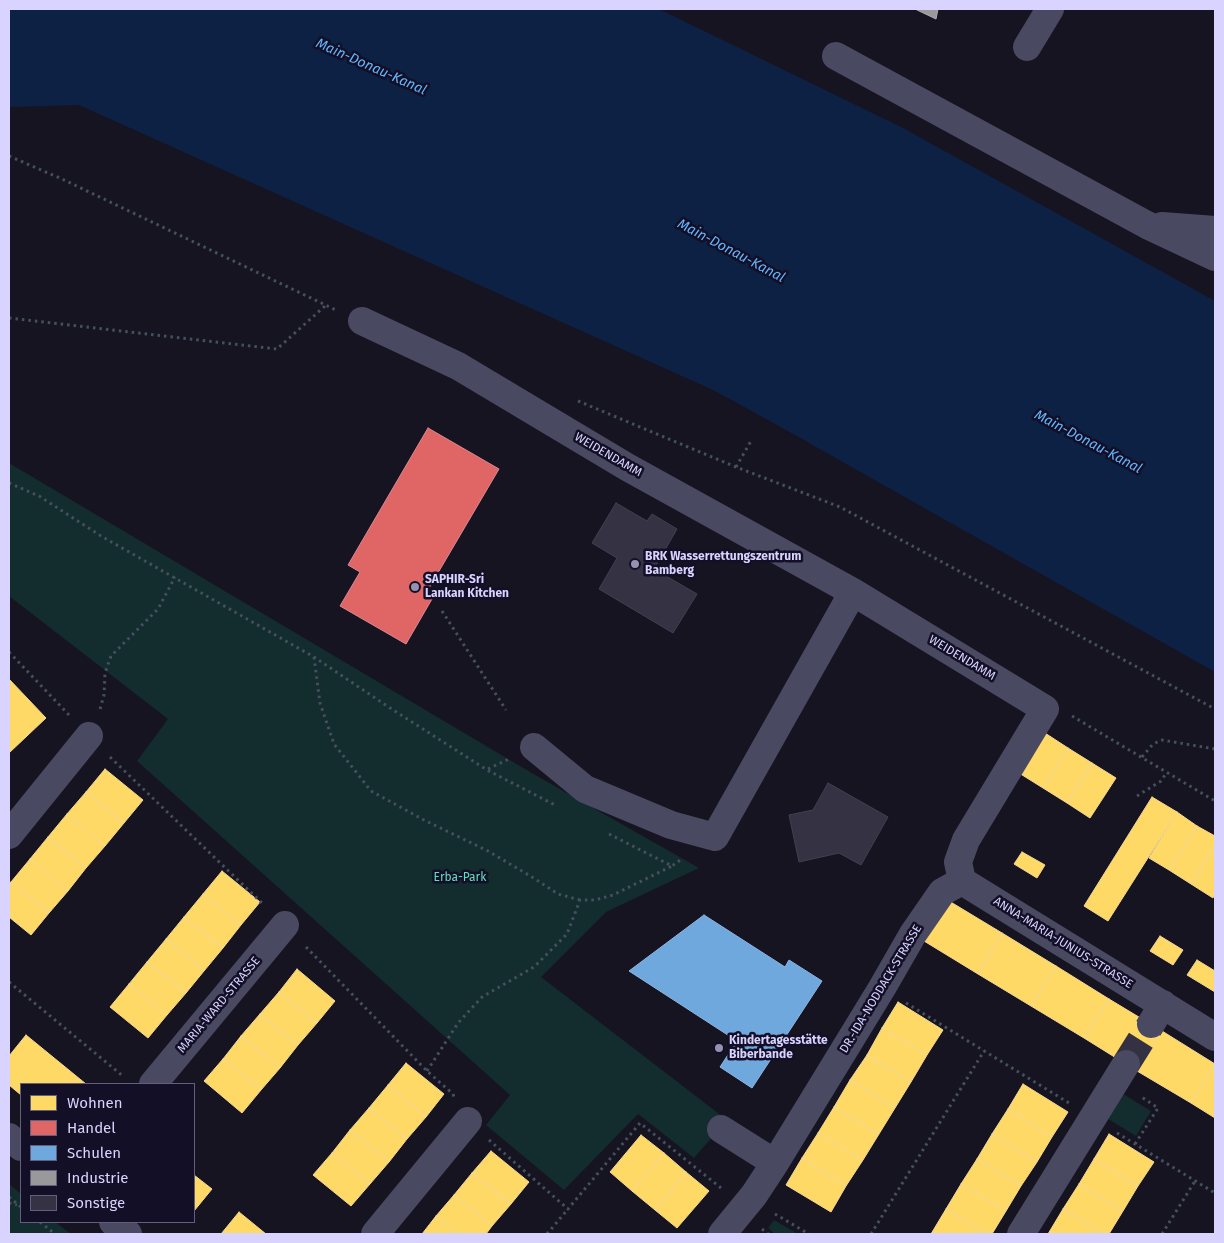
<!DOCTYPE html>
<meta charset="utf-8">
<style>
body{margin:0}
#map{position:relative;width:1224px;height:1243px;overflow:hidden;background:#161421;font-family:"Fira Sans",sans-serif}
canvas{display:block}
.frame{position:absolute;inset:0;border:10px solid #d9d4ff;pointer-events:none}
.legend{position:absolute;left:20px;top:1083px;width:175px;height:140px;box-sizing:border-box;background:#130f26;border:1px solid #625e7d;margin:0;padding:6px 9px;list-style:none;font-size:15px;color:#d9d4ff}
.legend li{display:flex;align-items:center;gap:10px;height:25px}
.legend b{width:25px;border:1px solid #625e7d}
</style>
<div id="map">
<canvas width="1224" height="1243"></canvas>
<div class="frame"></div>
<ul class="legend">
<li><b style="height:14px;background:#ffd966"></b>Wohnen</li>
<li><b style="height:14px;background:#e06666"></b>Handel</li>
<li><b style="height:14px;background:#6fa8dc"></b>Schulen</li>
<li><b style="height:14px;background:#999"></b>Industrie</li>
<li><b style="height:14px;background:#343243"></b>Sonstige</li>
</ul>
</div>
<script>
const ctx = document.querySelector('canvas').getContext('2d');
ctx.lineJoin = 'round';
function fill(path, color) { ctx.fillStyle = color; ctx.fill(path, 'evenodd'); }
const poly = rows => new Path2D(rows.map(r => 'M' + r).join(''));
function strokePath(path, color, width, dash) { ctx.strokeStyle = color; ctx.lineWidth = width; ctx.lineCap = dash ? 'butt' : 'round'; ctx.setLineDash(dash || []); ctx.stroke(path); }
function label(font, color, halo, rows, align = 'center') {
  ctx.font = font + ' "Fira Sans",sans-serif'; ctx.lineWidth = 5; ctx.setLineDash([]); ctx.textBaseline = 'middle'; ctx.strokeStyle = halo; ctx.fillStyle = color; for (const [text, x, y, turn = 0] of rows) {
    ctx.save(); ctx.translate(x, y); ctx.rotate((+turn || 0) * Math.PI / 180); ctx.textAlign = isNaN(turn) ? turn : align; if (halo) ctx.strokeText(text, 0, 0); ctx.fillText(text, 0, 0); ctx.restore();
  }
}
fill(poly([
 [9,463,530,772,699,868,606,912,541,977,727,1120,694,1158,638,1114,564,1190,486,1125,510,1095,137,761,168,719,9,596],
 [1123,1094,1151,1111,1136,1136,1108,1119],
 [9,1184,21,1194,21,1222,55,1222,71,1234,9,1234],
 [774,1220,798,1234,775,1234,768,1228]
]), '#132c2d');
fill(poly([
 [9,9,659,9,903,128,1215,301,1215,672,809,443,713,390,79,105,9,107]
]), '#0d2144');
fill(poly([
 [726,397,809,443,808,445,725,399]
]), '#161421');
const homes = poly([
 [9,679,46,718,9,753,9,679],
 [1045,733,1068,748,1043,788,1019,773,1045,733],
 [1068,748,1092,763,1067,803,1043,788,1068,748],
 [1092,763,1116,778,1090,818,1067,803,1092,763],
 [105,769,143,800,124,823,86,792,105,769],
 [86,792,124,823,105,846,67,814,86,792],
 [1152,797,1177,812,1108,921,1084,906,1152,797],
 [1177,812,1197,826,1169,870,1149,858,1177,812],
 [67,814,105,846,86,868,48,837,67,814],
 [1197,826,1215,836,1215,845,1191,884,1169,870,1197,826],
 [48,837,86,868,68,891,30,859,48,837],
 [1215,845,1215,893,1213,898,1191,884,1215,845],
 [1022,852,1045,865,1037,878,1014,864,1022,852],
 [30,859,68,891,49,913,11,882,30,859],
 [222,871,260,902,241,925,203,894,222,871],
 [11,882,49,913,31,935,9,917,9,885,11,882],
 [203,894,241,925,223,948,184,917,203,894],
 [949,901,1002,933,978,974,924,941,949,901],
 [184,917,223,948,204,971,166,939,184,917],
 [1002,933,1056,966,1031,1006,978,974,1002,933],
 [1160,936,1183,950,1173,965,1150,951,1160,936],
 [166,939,204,971,186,993,147,962,166,939],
 [1197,960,1215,971,1215,992,1187,975,1197,960],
 [147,962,186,993,167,1015,129,984,147,962],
 [1056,966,1109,999,1084,1038,1031,1006,1056,966],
 [297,969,335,1001,317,1023,279,992,297,969],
 [129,984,167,1015,148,1038,110,1007,129,984],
 [279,992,317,1023,298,1045,260,1014,279,992],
 [1109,999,1162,1031,1137,1071,1084,1038,1109,999],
 [898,1002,943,1030,927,1055,882,1028,898,1002],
 [260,1014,298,1045,280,1068,241,1036,260,1014],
 [882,1028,927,1055,911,1082,867,1055,882,1028],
 [1162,1031,1215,1064,1191,1103,1137,1071,1162,1031],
 [26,1035,86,1084,21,1084,21,1095,9,1085,9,1056,26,1035],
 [241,1036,280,1068,261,1090,223,1059,241,1036],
 [867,1055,911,1082,895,1108,850,1080,867,1055],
 [223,1059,261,1090,242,1113,204,1081,223,1059],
 [406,1063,444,1094,426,1117,388,1085,406,1063],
 [1215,1064,1215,1118,1191,1103,1215,1064],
 [850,1080,895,1108,879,1134,834,1107,850,1080],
 [1023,1084,1068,1112,1052,1137,1008,1109,1023,1084],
 [388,1085,426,1117,407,1139,369,1108,388,1085],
 [834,1107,879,1134,863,1160,818,1133,834,1107],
 [369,1108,407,1139,389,1162,350,1130,369,1108],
 [1008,1109,1052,1137,1037,1162,992,1134,1008,1109],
 [350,1130,389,1162,370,1184,332,1153,350,1130],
 [818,1133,863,1160,846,1186,802,1158,818,1133],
 [992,1134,1037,1162,1021,1186,977,1159,992,1134],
 [1109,1134,1154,1162,1138,1186,1094,1159,1109,1134],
 [641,1135,664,1153,632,1191,610,1172,641,1135],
 [491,1151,529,1182,511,1204,472,1173,491,1151],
 [332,1153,370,1184,351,1206,313,1175,332,1153],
 [664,1153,686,1172,655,1210,632,1191,664,1153],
 [802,1158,846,1186,831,1212,786,1185,802,1158],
 [977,1159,1021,1186,1006,1211,961,1184,977,1159],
 [1094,1159,1138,1186,1123,1211,1079,1184,1094,1159],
 [686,1172,709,1191,677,1228,655,1210,686,1172],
 [472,1173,511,1204,492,1226,454,1195,472,1173],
 [194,1175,212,1189,194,1211,194,1175],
 [961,1184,1006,1211,992,1234,987,1234,946,1209,961,1184],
 [1079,1184,1123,1211,1109,1234,1104,1234,1063,1209,1079,1184],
 [454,1195,492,1226,486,1234,458,1234,436,1216,454,1195],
 [946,1209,987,1234,931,1234,946,1209],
 [1063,1209,1104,1234,1048,1234,1063,1209],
 [239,1212,266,1234,221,1234,239,1212],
 [436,1216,458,1234,422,1234,436,1216]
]);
fill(homes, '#ffd966');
strokePath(homes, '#f4d894', 1);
const shops = poly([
 [428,428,499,469,425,595,432,599,406,644,340,606,360,572,348,565,428,428]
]);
fill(shops, '#e06666');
strokePath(shops, '#de8794', 1);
const schools = poly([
 [704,915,785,967,789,960,822,981,752,1088,720,1067,737,1041,629,971,704,915]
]);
fill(schools, '#6fa8dc');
strokePath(schools, '#8fb5e6', 1);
const industry = poly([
 [915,9,938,9,936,19,915,9]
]);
fill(industry, '#999');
strokePath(industry, '#acabb8', 1);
const building = poly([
 [616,503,647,521,652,514,677,529,654,569,697,594,673,633,599,589,617,558,592,543,616,503],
 [828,783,888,817,861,865,839,853,799,862,789,815,813,810,828,783]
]);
fill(building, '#343243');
strokePath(building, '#433f54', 1);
strokePath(poly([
 [1126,1064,1151,1024]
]), '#333142', 28, [28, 14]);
strokePath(poly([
 [9,156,62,179,336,310],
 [9,318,277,349,325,306],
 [578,401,736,467,840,507,1215,709],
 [736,467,751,441],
 [9,483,39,496,101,536,314,657,387,706,487,770,555,805],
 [442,611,506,710],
 [9,652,69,715],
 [314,657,320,703,334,744,371,791,424,820,488,851,532,877,558,894,580,900],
 [100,709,104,695,105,673,111,656,158,609,175,577],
 [1072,716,1215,801],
 [110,757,264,905],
 [1142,757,1153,744,1162,740,1215,749],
 [488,769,509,759],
 [1137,796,1161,781,1167,772],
 [609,834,672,866,683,858],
 [306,947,427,1071,453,1094,454,1097],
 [9,982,124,1077],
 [906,1003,1069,1103],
 [427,1071,458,1023,482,997,534,967,567,934,580,900,595,900,613,895,672,866],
 [1117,1133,1215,1193],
 [489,1140,568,1209,640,1123,721,1188],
 [1135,1144,1158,1108,1140,1096],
 [9,1197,21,1207],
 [9,1203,17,1205],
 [775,1214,809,1234],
 [40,1222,55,1234],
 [762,1229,768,1234],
 [547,1234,568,1209],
 [871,1234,984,1051],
 [1162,1234,1195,1181]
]), '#44505f', 3, [2.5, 4]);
strokePath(poly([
 [1027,47,1050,9],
 [836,56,1147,225,1215,257],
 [1162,226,1215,230],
 [362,321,458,366,627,467,853,592,1045,709,966,840,958,862,962,881],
 [534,747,585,789,671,825,715,837,853,592],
 [9,835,89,736],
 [962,881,1215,1037],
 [1151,1024,1163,1004],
 [153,1084,285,925],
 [721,1129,775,1163],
 [9,1137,21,1147],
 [113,1222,128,1234],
 [375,1234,468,1121],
 [722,1234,754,1195,775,1163,882,988,913,934,942,892,962,881],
 [1021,1234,1126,1064]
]), '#4a4962', 28);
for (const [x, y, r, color] of [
 [635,564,5,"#9591b1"],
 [415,587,5,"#9591b1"],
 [719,1048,5,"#9591b1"]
]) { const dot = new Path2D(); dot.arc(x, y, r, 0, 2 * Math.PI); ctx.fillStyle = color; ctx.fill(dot); strokePath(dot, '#130f26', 2); }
label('12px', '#d9d4ff', '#130f26', [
 ["WEIDENDAMM",608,455,30],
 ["WEIDENDAMM",962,658,31],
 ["ANNA-MARIA-JUNIUS-STRASSE",1063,943,32],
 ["DR.-IDA-NODDACK-STRASSE",881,989,-59],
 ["MARIA-WARD-STRASSE",219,1005,-50]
]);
label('bold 12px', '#d9d4ff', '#130f26', [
 ["BRK Wasserrettungszentrum",645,557],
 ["Bamberg",645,571],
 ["SAPHIR-Sri",425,580],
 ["Lankan Kitchen",425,594],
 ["Kindertagesstätte",729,1041],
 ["Biberbande",729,1055]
], 'left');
label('12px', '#5fe0c0', '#130f26', [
 ["Erba-Park",460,878]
]);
label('italic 14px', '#62b6ff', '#130f26', [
 ["Main-Donau-Kanal",371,67,24],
 ["Main-Donau-Kanal",731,251,28],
 ["Main-Donau-Kanal",1088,442,28]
]);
</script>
